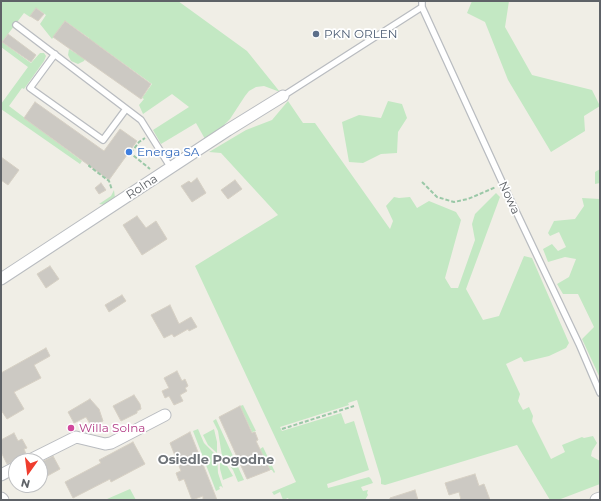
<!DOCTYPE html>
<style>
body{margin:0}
#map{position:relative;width:601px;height:501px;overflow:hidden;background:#f0eee6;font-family:Montserrat,sans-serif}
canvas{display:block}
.frame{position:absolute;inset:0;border:2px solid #5e6267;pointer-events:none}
.north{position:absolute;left:8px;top:453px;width:40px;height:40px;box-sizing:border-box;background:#fff;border:1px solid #bfc0c2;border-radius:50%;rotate:194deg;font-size:11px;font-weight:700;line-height:16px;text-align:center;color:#5e6267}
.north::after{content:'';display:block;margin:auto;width:14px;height:18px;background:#ef3d2e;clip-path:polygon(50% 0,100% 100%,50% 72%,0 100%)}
</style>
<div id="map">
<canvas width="601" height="501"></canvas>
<div class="frame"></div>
<div class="north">N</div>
</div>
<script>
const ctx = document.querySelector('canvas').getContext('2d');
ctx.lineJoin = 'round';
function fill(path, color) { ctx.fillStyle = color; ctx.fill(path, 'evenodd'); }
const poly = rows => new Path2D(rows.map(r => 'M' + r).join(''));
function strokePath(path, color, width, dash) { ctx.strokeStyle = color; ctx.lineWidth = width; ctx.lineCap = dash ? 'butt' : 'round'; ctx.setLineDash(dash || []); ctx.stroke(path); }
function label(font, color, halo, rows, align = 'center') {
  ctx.font = font + ' Montserrat,sans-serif'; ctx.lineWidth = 3.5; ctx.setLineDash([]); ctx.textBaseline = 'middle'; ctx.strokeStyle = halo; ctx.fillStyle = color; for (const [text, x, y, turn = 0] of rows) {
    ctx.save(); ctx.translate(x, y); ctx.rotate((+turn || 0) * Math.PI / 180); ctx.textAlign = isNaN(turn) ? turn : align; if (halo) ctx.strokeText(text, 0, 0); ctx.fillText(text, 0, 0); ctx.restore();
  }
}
fill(poly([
 [1,1,178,1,247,51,280,92,264,86,256,87,249,91,245,96,230,119,219,130,205,139,196,123,161,144,153,130,189,107,172,94,143,114,139,105,144,99,142,98,152,84,95,43,84,58,85,59,84,61,78,64,71,61,68,55,69,49,77,54,89,38,65,21,52,39,40,24,46,15,36,8,30,17,24,13,2,42,31,63,40,53,44,53,46,56,44,61,24,89,22,88,9,106,82,161,80,164,1,109,1,104,28,67,1,47],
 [472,1,509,1,505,27,532,75,592,90,600,106,584,116,585,131,551,152,508,80,485,22,467,13],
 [288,101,303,123,315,123,390,229,393,221,386,206,394,197,399,198,410,197,417,208,429,201,456,212,461,220,445,278,451,288,458,288,475,240,472,224,475,214,496,193,500,197,466,289,483,320,499,316,524,256,532,258,569,343,566,348,549,356,524,362,521,357,506,364,520,394,518,401,523,410,529,407,533,416,532,421,551,459,565,452,562,445,582,437,584,438,593,436,597,443,592,451,591,456,600,461,600,484,558,500,550,500,517,445,385,485,381,484,381,479,357,400,348,403,349,405,280,427,282,431,341,413,345,424,354,421,369,470,327,484,328,488,369,477,371,479,373,483,361,487,363,491,368,490,367,493,368,495,365,500,289,500,288,498,283,500,280,492,274,495,272,492,296,482,195,266,278,215,221,153,209,152,246,130,272,120],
 [388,101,402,104,407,118,398,132,397,153,381,154,363,163,349,162,342,122,359,115,381,118],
 [600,169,600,183,595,184,595,172],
 [114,190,115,198,106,205,99,204,111,196],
 [582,198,600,199,600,378,582,339,594,327,578,294,563,294,557,284,569,277,576,259,565,257,548,262,543,249,552,244,558,251,566,247,559,232,550,236,548,233,554,221,575,219,584,206],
 [243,405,256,431,252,432,240,406],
 [216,419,244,480,238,482,233,470,222,456,218,431,213,421],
 [198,429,204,443,217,456,218,473,223,488,221,486,219,487,220,489,216,491,193,431],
 [214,429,217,442,217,453,208,445,203,435],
 [263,447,275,472,274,473,272,470,270,470,260,449],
 [220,460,226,464,233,476,223,480,220,469],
 [130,489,136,500,107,499]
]), '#c3e8c3');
const building = poly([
 [36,8,44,14,38,21,30,16,36,8],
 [65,21,151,84,141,99,53,37,65,21],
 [8,34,36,55,31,62,2,42,8,34],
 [35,102,104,151,120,129,137,141,109,180,24,118,35,102],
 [1,157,19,170,8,185,1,180,1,157],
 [197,178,206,193,192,202,181,186,189,181,191,183,197,178],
 [235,180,242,189,228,199,221,190,235,180],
 [101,183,106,190,99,194,95,188,101,183],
 [137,216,146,228,156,221,167,239,142,255,123,225,137,216],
 [50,266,59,279,46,288,37,274,50,266],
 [122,295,126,301,109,312,105,305,122,295],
 [170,305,179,324,191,317,197,327,189,331,188,329,174,337,172,334,164,338,151,315,170,305],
 [46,348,50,356,34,365,41,378,14,392,24,409,7,419,1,410,1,373,46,348],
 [177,371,182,381,185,379,188,386,185,388,187,391,180,395,183,401,174,405,169,396,165,398,162,391,169,388,164,378,177,371],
 [134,395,140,404,141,409,137,411,137,413,121,421,113,406,134,395],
 [90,399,99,409,103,421,92,427,86,417,74,423,68,412,90,399],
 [240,406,252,433,255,432,258,440,256,441,270,470,247,479,219,417,240,406],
 [190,432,212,487,217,500,203,500,203,496,192,500,184,479,179,481,176,473,181,471,170,443,190,432],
 [14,433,18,441,22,439,27,448,24,449,26,454,22,457,21,461,16,460,7,464,1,452,1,440,14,433],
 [133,442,145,464,111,482,110,479,73,498,65,482,101,463,99,460,133,442],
 [53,456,60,469,40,480,40,463,53,456],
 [475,474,479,486,484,484,490,500,461,500,459,492,449,495,445,483,475,474],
 [415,490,418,500,390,500,390,498,415,490]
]);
fill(building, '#ccc9c3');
strokePath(building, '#d6d0c4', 1);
const service = poly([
 [422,1,422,7,503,184,579,344,600,393],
 [16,25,141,120,171,168],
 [55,54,30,88,103,140,126,109],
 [283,96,422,7]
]);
const minor = poly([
 [1,279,228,130,283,96],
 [28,461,76,437,105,444,111,443,165,415],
 [1,475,16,467]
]);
const tertiary = poly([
 [1,499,2,500],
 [597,500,600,499]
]);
strokePath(service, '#b9bcc0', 8);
strokePath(minor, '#b9bcc0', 13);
strokePath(tertiary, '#b9bcc0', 15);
strokePath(poly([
 [129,152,150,169],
 [131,153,139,142,145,138],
 [90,165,89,166,109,181,112,190],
 [422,182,437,197,454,202,468,199,496,187],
 [282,429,354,406]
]), '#9ac8a7', 2, [4, 2]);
strokePath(service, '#fff', 5.5);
strokePath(minor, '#fff', 11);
strokePath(tertiary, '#fff', 13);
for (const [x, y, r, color] of [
 [316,34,4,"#5c6f8a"],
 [129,152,4,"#3f7fe0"],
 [71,428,4,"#d1479c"]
]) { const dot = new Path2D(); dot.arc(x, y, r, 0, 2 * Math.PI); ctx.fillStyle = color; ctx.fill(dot); strokePath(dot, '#fff', 1.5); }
label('12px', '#4e5e75', '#fff', [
 ["PKN ORLEN",324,34]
], 'left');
label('12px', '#366cbe', '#fff', [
 ["Energa SA",137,152]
], 'left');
label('12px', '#5e6267', '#fff', [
 ["Rolna",142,187,-33],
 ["Nowa",509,198,65]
]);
label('12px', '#b23c85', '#fff', [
 ["Willa Solna",79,428]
], 'left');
label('bold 13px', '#6f7479', '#fff', [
 ["Osiedle Pogodne",216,460]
]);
</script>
